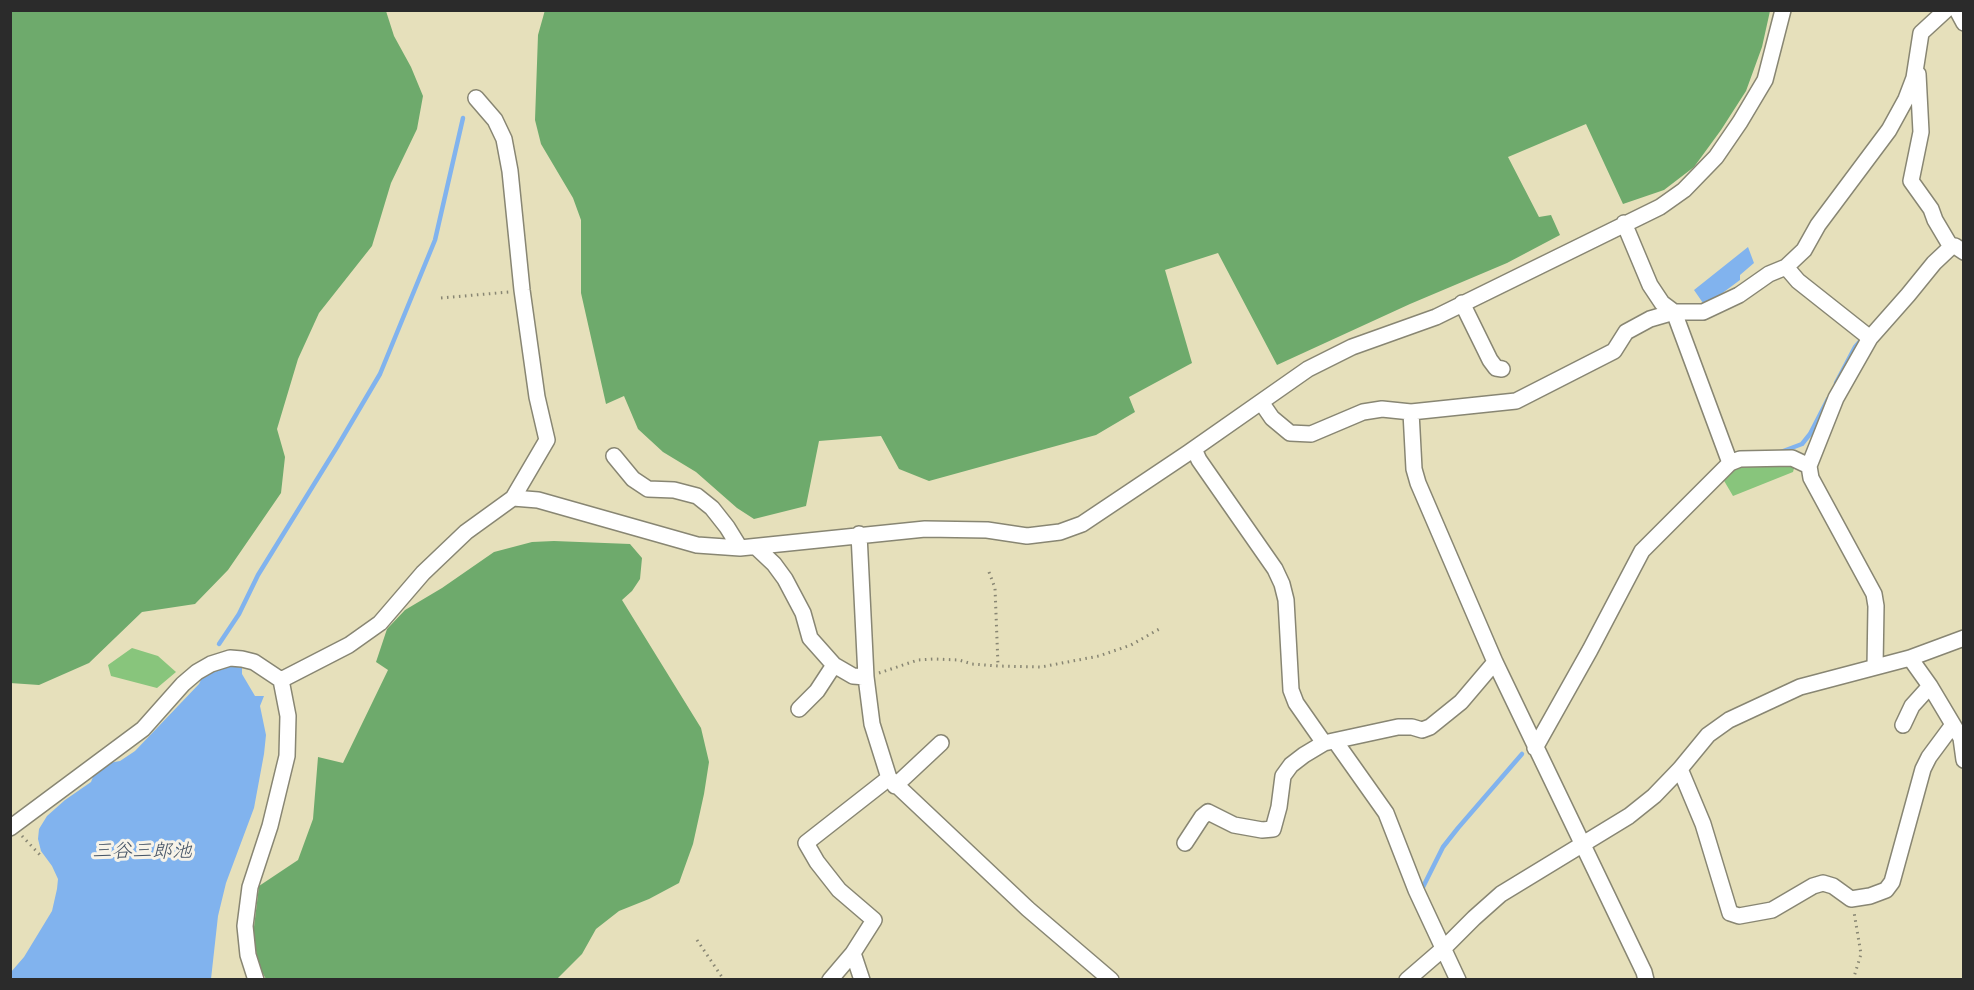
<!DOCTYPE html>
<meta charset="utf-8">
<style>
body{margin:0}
#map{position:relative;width:1974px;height:990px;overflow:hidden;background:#e6e0bb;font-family:Dekko,sans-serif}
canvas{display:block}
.frame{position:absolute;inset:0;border:12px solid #2b2b2b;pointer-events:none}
</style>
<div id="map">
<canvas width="1974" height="990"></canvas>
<div class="frame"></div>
</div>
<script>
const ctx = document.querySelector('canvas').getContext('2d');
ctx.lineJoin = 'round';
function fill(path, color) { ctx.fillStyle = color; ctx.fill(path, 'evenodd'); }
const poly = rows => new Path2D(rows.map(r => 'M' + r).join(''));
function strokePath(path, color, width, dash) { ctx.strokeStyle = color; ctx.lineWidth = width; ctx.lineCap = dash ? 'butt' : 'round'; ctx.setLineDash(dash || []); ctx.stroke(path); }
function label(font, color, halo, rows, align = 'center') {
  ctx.font = font + ' Dekko,"Klee One",sans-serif'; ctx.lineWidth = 6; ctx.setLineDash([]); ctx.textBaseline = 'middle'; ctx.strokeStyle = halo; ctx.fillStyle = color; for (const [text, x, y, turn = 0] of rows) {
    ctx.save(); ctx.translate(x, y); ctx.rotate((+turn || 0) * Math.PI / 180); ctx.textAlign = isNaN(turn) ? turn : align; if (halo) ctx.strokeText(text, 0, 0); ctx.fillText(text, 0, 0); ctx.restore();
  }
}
fill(poly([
 [1738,463,1795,465,1793,472,1733,496,1723,479],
 [132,648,158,656,176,672,157,688,111,676,108,665]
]), '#88c57c');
fill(poly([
 [545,10,1770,10,1770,11,1762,47,1746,91,1721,130,1694,167,1664,190,1623,204,1586,124,1508,157,1539,217,1551,215,1560,235,1507,263,1410,304,1277,365,1218,253,1165,270,1192,363,1129,397,1135,412,1096,435,929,481,899,469,881,436,819,441,806,506,754,519,737,508,696,472,663,452,638,429,624,396,606,404,581,293,581,220,573,198,541,144,535,120,538,35],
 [10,11,386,11,394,36,411,67,423,96,417,129,391,183,372,246,319,313,298,359,277,429,285,457,281,493,228,570,195,604,142,612,89,663,39,685,10,683],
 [554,541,630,544,642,558,640,579,632,591,622,600,701,728,709,762,704,794,693,844,679,883,649,899,619,911,596,929,582,954,557,979,266,979,259,967,253,935,259,886,298,860,313,819,318,757,343,763,388,670,376,662,387,629,405,610,442,588,494,552,532,542]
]), '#6eaa6c');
fill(poly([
 [1748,247,1754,263,1740,275,1740,280,1709,303,1703,303,1694,290],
 [230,665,242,668,242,674,255,696,264,696,260,706,266,735,264,754,254,808,226,883,218,916,211,979,11,980,11,972,24,957,52,911,57,889,58,879,52,866,41,851,38,839,39,829,47,816,65,800,91,782,94,774,109,763,120,761,135,751,199,684,207,667]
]), '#81b3ee');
strokePath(poly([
 [1836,383,1855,347,1862,339],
 [1778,453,1802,444,1810,434,1828,399],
 [219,644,239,614,258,575,337,447,380,374,435,240,463,118],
 [1422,889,1443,847,1458,828,1522,754]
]), '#81b3ee', 4.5);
const minor = poly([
 [1957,10,1964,23],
 [1918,74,1921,132,1911,181,1931,209,1935,220,1951,247],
 [1624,223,1650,285,1662,303,1674,312,1730,463],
 [1786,267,1798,281,1870,338],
 [1462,303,1490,360,1496,368,1502,369],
 [1261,402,1272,418,1290,433,1311,434,1363,412,1382,409,1411,412,1516,401,1614,351,1626,332,1650,319,1674,312,1703,312,1739,295,1769,274,1786,267,1804,250,1818,225,1889,130,1906,99,1914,78,1921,33,1946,10],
 [1411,412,1414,469,1418,483,1495,662,1644,972,1646,980],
 [1194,449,1199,460,1275,569,1282,584,1286,600,1291,690,1296,703,1324,743],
 [614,456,633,479,648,489,674,490,697,496,712,508,727,527,740,548],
 [513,498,538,500,697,545,740,548,925,529,987,530,1027,536,1060,532,1082,524,1188,453,1308,369,1352,347,1436,317,1660,207,1684,190,1716,157,1740,122,1765,80,1783,10],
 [859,534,866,677,872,724,889,778,1028,909,1111,980],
 [757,548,774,564,785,579,803,613,810,638,834,665,853,676,866,677],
 [1910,658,1930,686,1961,738,1964,760],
 [1875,667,1876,606,1874,594,1811,478,1809,466,1836,398,1870,338,1908,295,1934,263,1951,247,1955,246,1964,252],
 [799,709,817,691,834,665],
 [1903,725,1912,706,1930,686],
 [1335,741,1386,813,1416,890,1458,980],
 [1535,748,1590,650,1642,551,1730,463,1740,459,1792,458,1809,466],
 [1680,769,1703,824,1730,913,1739,916,1772,910,1813,886,1823,883,1833,886,1851,899,1870,896,1886,890,1892,882,1923,769,1929,757,1952,726],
 [895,786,941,743],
 [10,828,143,729,183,684,197,672,211,664,230,658,242,659,254,662,281,680,349,645,380,623,423,573,466,532,513,498,547,440,537,397,522,290,510,171,504,139,495,120,476,98],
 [1185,843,1202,817,1208,812,1234,825,1262,830,1273,829,1279,807,1283,776,1291,765,1304,755,1324,743,1398,727,1412,727,1422,730,1430,727,1461,702,1495,662],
 [853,953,862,980],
 [256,980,248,955,245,926,250,887,270,826,287,756,288,716,281,680],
 [830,980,853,953,874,920,839,890,817,862,806,843,889,778],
 [1407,980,1444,948,1474,918,1501,894,1629,816,1654,796,1680,769,1708,735,1729,720,1800,687,1910,658,1964,638]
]);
strokePath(minor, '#888673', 18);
strokePath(poly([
 [441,298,509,292],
 [989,572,995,588,998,665],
 [879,673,918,660,934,659,959,660,972,664,998,666,1041,667,1099,656,1131,645,1161,628],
 [22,836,41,856],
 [697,940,724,980],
 [1853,980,1861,954,1854,912]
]), '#888673', 3, [1.5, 4.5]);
strokePath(minor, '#fff', 15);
label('italic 20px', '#455466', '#f7f3e8', [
 ["三谷三郎池",142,854]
]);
</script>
